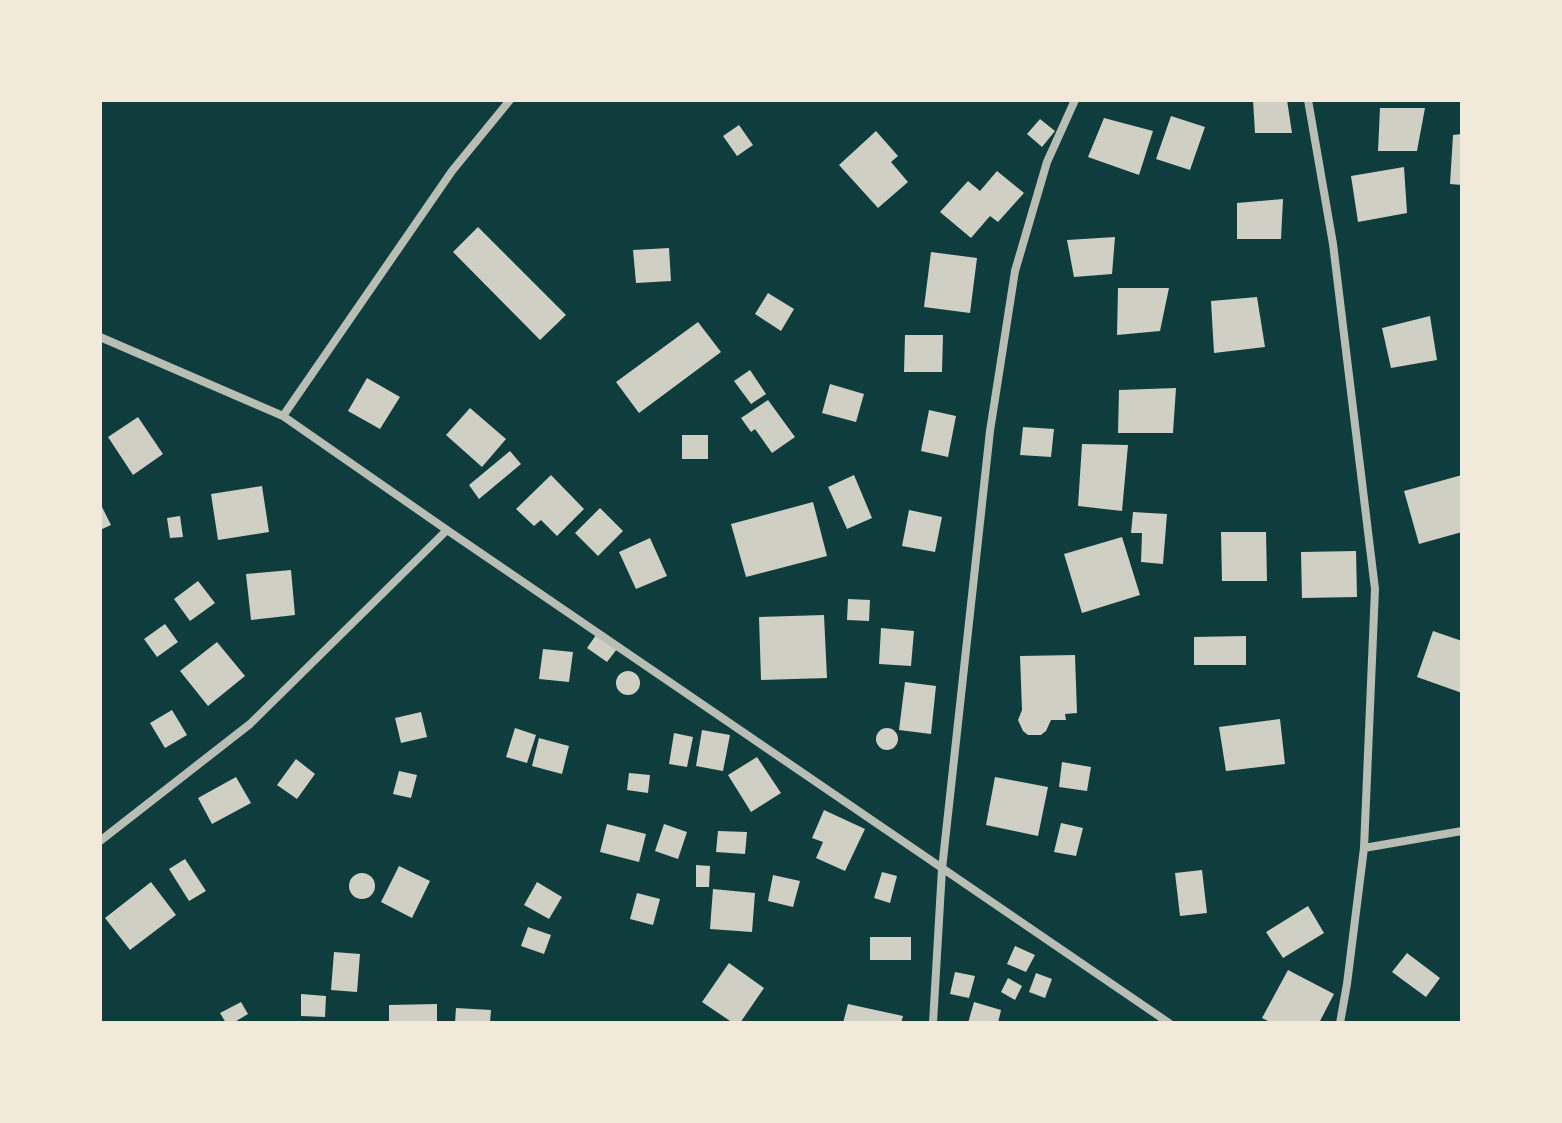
<!DOCTYPE html>
<style>
body{margin:0}
#map{position:relative;width:1562px;height:1123px;overflow:hidden;background:#0f3d3e;font-family:Figtree,sans-serif}
canvas{display:block}
.frame{position:absolute;inset:0;border:102px solid #f1e9da;pointer-events:none}
</style>
<div id="map">
<canvas width="1562" height="1123"></canvas>
<div class="frame"></div>
</div>
<script>
const ctx = document.querySelector('canvas').getContext('2d');
ctx.lineJoin = 'round';
function fill(path, color) { ctx.fillStyle = color; ctx.fill(path, 'evenodd'); }
const poly = rows => new Path2D(rows.map(r => 'M' + r).join(''));
function strokePath(path, color, width, dash) { ctx.strokeStyle = color; ctx.lineWidth = width; ctx.lineCap = dash ? 'butt' : 'round'; ctx.setLineDash(dash || []); ctx.stroke(path); }
fill(poly([
 [1253,100,1287,100,1292,133,1255,133],
 [1380,108,1425,108,1417,151,1378,151],
 [1171,116,1205,127,1190,170,1156,159],
 [1104,118,1153,131,1139,175,1088,157],
 [1040,119,1055,131,1042,147,1027,134],
 [739,125,753,145,737,156,723,136],
 [876,131,898,156,891,162,908,182,878,208,839,165],
 [1462,134,1462,185,1450,184,1453,135],
 [1404,167,1407,213,1358,222,1351,176],
 [997,171,1024,193,998,222,990,216,971,238,940,212,968,181,980,191],
 [1283,199,1281,239,1237,239,1237,203],
 [478,227,566,315,540,340,453,252],
 [1115,237,1112,274,1074,277,1067,240],
 [669,248,671,281,636,283,633,250],
 [931,252,977,258,970,313,924,307],
 [1118,288,1169,288,1160,331,1117,335],
 [768,293,794,309,781,331,755,314],
 [1257,297,1265,347,1214,353,1211,301],
 [1430,316,1437,360,1391,368,1382,328],
 [698,322,721,352,639,413,616,382],
 [905,335,943,335,942,372,904,372],
 [750,370,766,394,751,404,734,381],
 [367,378,400,397,380,429,348,411],
 [830,384,864,394,856,422,822,413],
 [1176,388,1173,433,1118,433,1119,390],
 [768,400,795,437,772,453,755,429,751,432,741,418],
 [470,408,506,439,482,467,446,435],
 [929,410,956,416,948,457,921,451],
 [138,417,163,454,133,475,108,437],
 [1023,427,1054,429,1051,457,1020,455],
 [682,435,708,435,708,459,682,459],
 [1082,444,1128,445,1122,511,1078,506],
 [510,451,521,464,479,499,469,485],
 [551,475,584,509,557,536,541,520,534,526,516,509],
 [854,475,872,518,847,529,828,487],
 [1462,475,1462,532,1419,544,1404,491],
 [262,486,269,532,218,540,211,494],
 [813,502,827,556,746,577,731,524],
 [100,503,111,525,100,530],
 [600,508,623,531,598,556,575,533],
 [909,510,942,517,935,552,902,546],
 [1133,512,1167,514,1163,564,1141,562,1142,533,1131,533],
 [180,516,183,537,170,538,167,518],
 [1221,532,1266,532,1267,581,1222,581],
 [1122,537,1140,595,1082,613,1064,554],
 [650,538,667,576,636,589,619,552],
 [1356,551,1357,597,1302,598,1301,552],
 [291,570,295,615,251,620,246,574],
 [198,581,215,603,190,621,174,599],
 [848,599,870,600,869,621,847,620],
 [824,615,827,678,761,680,759,617],
 [165,624,178,642,157,657,144,639],
 [881,628,914,631,911,666,879,664],
 [1433,631,1462,641,1462,693,1417,677],
 [596,635,617,649,607,662,587,648],
 [1246,636,1246,665,1194,665,1194,637],
 [217,642,245,676,208,706,180,671],
 [543,649,573,652,569,682,539,679],
 [1075,655,1077,713,1065,714,1066,720,1051,720,1046,731,1041,735,1028,735,1023,731,1018,720,1022,710,1020,656],
 '616 683a12 12 0 1 1 24 0a12 12 0 1 1-24 0Z',
 [905,682,936,686,931,734,899,730],
 [172,710,187,735,165,748,150,723],
 [421,712,427,737,401,743,395,718],
 [1280,719,1285,764,1226,771,1219,727],
 [515,728,536,735,527,763,506,757],
 '876 739a11 11 0 1 1 22 0a11 11 0 1 1-22 0Z',
 [702,730,730,735,723,771,696,766],
 [674,733,693,737,687,767,669,764],
 [539,738,569,746,562,774,532,766],
 [757,757,781,793,751,812,728,775],
 [296,759,315,774,297,799,277,785],
 [1062,762,1091,767,1087,791,1059,787],
 [399,771,417,775,411,798,393,794],
 [629,773,650,775,648,793,627,790],
 [236,777,251,803,212,824,198,798],
 [995,777,1048,787,1038,836,986,825],
 [824,810,865,829,845,871,816,858,823,842,812,838],
 [1061,823,1083,828,1076,856,1054,852],
 [607,824,646,834,639,862,600,852],
 [664,824,687,832,678,859,655,851],
 [718,831,747,832,745,854,716,852],
 [185,859,206,891,189,901,169,869],
 [696,865,710,866,709,887,696,887],
 [399,866,430,881,412,918,381,902],
 [1202,870,1207,913,1180,916,1175,873],
 [882,872,897,876,890,903,874,898],
 '349 886a13 13 0 1 1 26 0a13 13 0 1 1-26 0Z',
 [773,875,800,881,793,907,768,901],
 [151,882,176,915,130,950,105,918],
 [537,882,562,897,549,919,524,905],
 [713,889,755,893,752,932,710,929],
 [637,893,660,899,653,925,630,919],
 [1308,906,1324,933,1283,958,1266,932],
 [528,927,551,935,544,954,521,946],
 [870,937,911,937,911,960,870,960],
 [1015,946,1035,955,1026,972,1007,964],
 [334,952,360,954,357,992,331,990],
 [1407,953,1440,978,1426,997,1392,972],
 [729,963,764,988,740,1023,733,1023,702,1002],
 [1288,970,1334,994,1319,1023,1272,1023,1262,1018],
 [955,972,975,976,969,998,950,994],
 [1036,973,1052,979,1045,998,1029,992],
 [1008,978,1022,986,1015,1000,1001,992],
 [301,994,326,996,325,1017,301,1016],
 [241,1002,248,1014,233,1023,226,1023,220,1013],
 [974,1002,1001,1010,998,1023,968,1023],
 [437,1004,437,1023,389,1023,389,1005],
 [848,1004,903,1016,901,1023,843,1023],
 [456,1008,491,1010,490,1023,455,1023]
]), '#cfcfc3');
strokePath(poly([
 [1308,100,1333,244,1375,589,1364,848,1347,984,1340,1023],
 [100,337,283,416,447,530,1169,1023],
 [283,416,452,171,510,100],
 [100,841,250,724,447,530],
 [1364,848,1462,831],
 [933,1023,942,869,990,431,1015,271,1047,162,1075,100]
]), '#b8beb3', 8);
</script>
